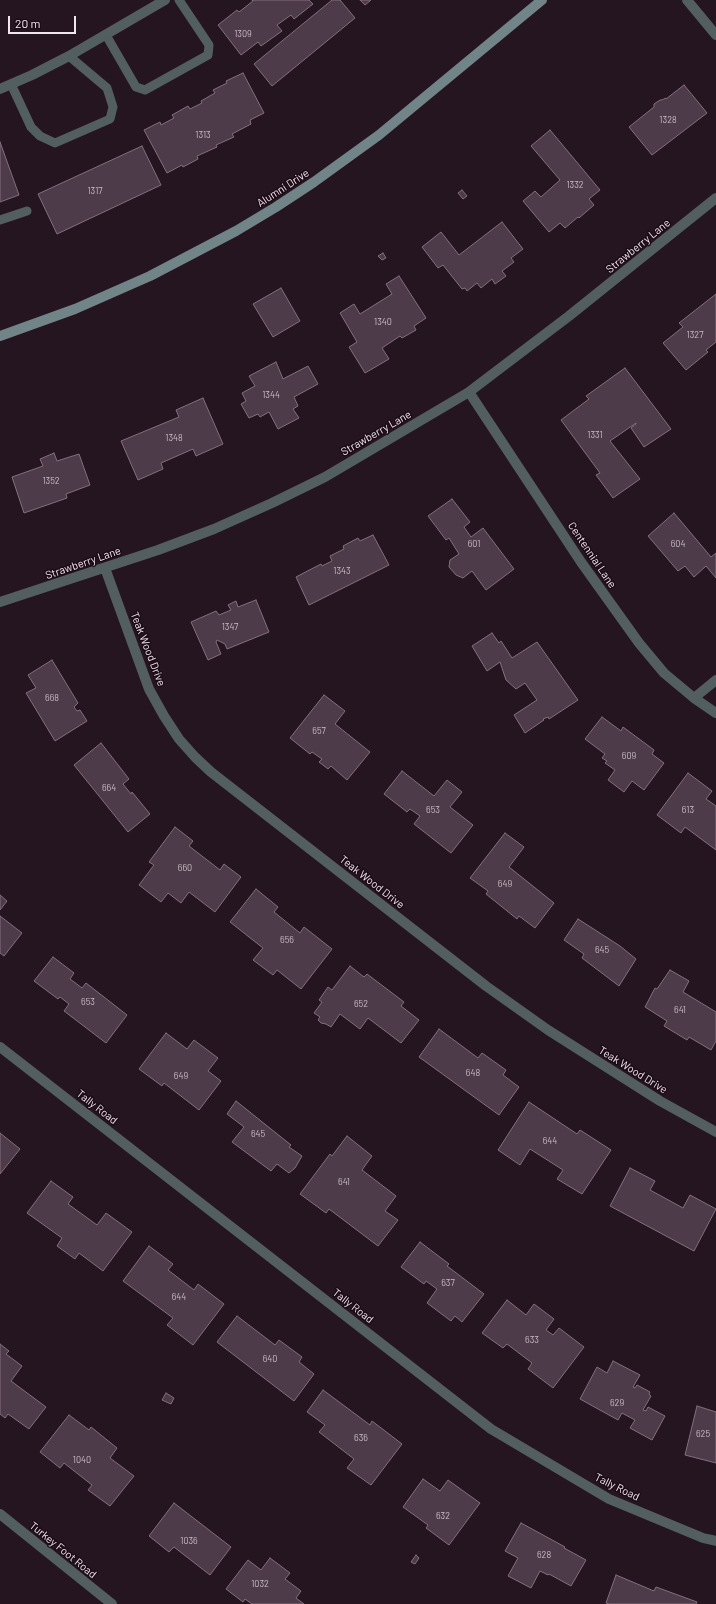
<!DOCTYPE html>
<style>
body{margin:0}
#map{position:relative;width:716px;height:1604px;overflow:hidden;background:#251521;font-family:Barlow,sans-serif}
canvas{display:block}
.scale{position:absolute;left:8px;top:16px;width:68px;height:18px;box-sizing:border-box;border:2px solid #f1e5ee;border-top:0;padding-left:5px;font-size:12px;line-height:14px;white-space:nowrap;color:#f1e5ee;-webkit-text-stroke:3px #1c0c17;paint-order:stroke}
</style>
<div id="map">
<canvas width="716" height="1604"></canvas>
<div class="scale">20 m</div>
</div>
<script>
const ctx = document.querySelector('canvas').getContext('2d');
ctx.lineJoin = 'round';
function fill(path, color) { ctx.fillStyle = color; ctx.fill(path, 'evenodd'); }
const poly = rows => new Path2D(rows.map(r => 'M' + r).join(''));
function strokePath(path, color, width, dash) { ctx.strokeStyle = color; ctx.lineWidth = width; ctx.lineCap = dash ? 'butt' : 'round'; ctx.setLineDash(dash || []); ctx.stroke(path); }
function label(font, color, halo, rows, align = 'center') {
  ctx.font = font + ' Barlow,sans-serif'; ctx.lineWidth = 3; ctx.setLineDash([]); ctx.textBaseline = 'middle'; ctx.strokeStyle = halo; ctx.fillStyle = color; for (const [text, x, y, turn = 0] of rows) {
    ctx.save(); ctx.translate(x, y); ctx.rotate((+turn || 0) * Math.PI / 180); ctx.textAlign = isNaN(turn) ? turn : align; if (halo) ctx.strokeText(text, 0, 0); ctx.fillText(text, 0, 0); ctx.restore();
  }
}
const building = poly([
 [252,0,309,0,313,4,294,19,291,15,277,25,282,31,261,46,258,42,241,55,218,25,237,10,239,12,253,1,252,0],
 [332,0,340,0,355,18,272,86,254,64,332,0],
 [360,0,371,0,365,5,360,0],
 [243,73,264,113,250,120,251,124,232,134,234,137,216,145,217,147,197,156,198,159,183,167,182,165,167,173,144,130,160,122,161,125,174,118,172,115,188,106,190,109,202,103,201,101,215,93,213,90,227,83,226,81,243,73],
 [684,85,707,113,652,155,629,127,654,107,654,104,660,100,662,100,666,98,666,99,684,85],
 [550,130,600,190,589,199,594,205,579,218,578,217,565,228,560,223,549,232,523,201,535,191,541,197,560,180,531,146,550,130],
 [0,142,19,195,0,202,0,142],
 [142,146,161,185,57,234,38,194,142,146],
 [462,190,467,196,463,199,458,193,462,190],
 [502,222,523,249,511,258,514,262,502,271,506,276,495,284,492,279,481,288,477,283,467,291,465,288,462,289,443,265,438,268,422,247,441,232,459,255,502,222],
 [383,253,386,258,382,260,378,256,383,253],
 [399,276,426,318,414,326,416,330,402,338,400,336,382,348,389,359,365,373,349,347,357,342,340,313,354,304,360,314,392,294,386,284,399,276],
 [281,288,300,321,273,337,253,304,281,288],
 [716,294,716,342,706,350,708,352,686,370,663,343,683,327,679,323,716,294],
 [276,362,283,379,308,366,318,384,294,397,298,406,293,409,299,418,278,429,269,412,260,417,258,414,249,418,241,404,246,401,242,393,255,386,249,376,276,362],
 [625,368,671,429,644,447,631,428,636,424,636,423,610,441,640,479,613,498,596,475,600,473,561,420,589,399,586,396,625,368],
 [203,398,223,444,196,456,193,449,161,463,163,469,138,480,121,441,179,417,176,410,203,398],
 [54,453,57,461,79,454,90,485,66,494,67,498,24,513,12,477,43,466,40,459,54,453],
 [452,499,470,522,464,527,471,537,483,528,514,569,486,590,472,571,463,578,456,575,449,567,450,560,459,554,449,538,446,540,428,516,452,499],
 [674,513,711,557,716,553,716,578,706,566,694,577,685,566,678,571,648,536,674,513],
 [373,535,389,565,309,605,296,577,321,564,322,566,332,561,330,556,344,549,343,546,358,538,360,541,373,535],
 [256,600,269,632,227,649,225,644,217,640,216,642,221,654,208,660,191,622,216,611,219,615,231,610,228,605,236,601,238,607,256,600],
 [492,633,499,643,501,641,512,658,537,642,578,700,549,719,548,717,543,719,544,720,525,733,514,715,537,700,525,683,516,689,506,680,500,662,487,671,472,646,492,633],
 [52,660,78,703,74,707,77,711,80,710,87,721,55,741,26,693,36,688,28,675,52,660],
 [324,695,345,711,335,724,370,752,347,780,331,766,328,769,319,762,322,759,312,752,310,754,290,738,324,695],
 [602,717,621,731,623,727,654,750,652,754,664,763,644,790,632,781,624,792,608,780,615,770,605,763,607,761,602,758,605,754,585,739,602,717],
 [101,743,129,779,123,784,131,794,132,792,150,814,128,832,74,765,101,743],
 [402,771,434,796,447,780,462,792,450,807,473,825,451,853,414,824,420,816,410,809,407,812,384,794,402,771],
 [688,773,712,791,706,799,716,806,716,850,685,827,681,833,657,815,688,773],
 [175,827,193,841,189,846,220,870,224,864,241,877,215,912,189,892,181,903,168,893,161,902,139,885,154,865,149,862,175,827],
 [505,833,524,847,509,867,554,903,535,928,519,916,517,919,486,894,488,891,470,878,505,833],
 [256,889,278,907,274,912,300,933,304,927,332,949,301,989,277,970,273,975,253,960,263,948,230,922,256,889],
 [0,895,7,901,0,910,0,895],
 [0,916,22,933,4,956,0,953,0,916],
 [578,919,620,946,636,959,619,986,582,958,584,954,564,940,578,919],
 [53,957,74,973,70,979,82,988,86,983,127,1015,106,1043,64,1011,69,1004,60,997,58,999,34,981,53,957],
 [350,966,364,977,367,974,404,1002,401,1006,419,1020,401,1043,368,1018,360,1029,340,1014,331,1027,326,1024,321,1023,318,1020,320,1017,314,1013,322,1002,319,1000,328,987,332,990,350,966],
 [670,970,689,981,683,992,716,1012,716,1041,711,1050,689,1037,687,1040,664,1026,667,1021,645,1007,655,988,657,989,670,970],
 [439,1029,478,1058,482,1053,506,1070,503,1075,519,1087,499,1115,419,1057,439,1029],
 [166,1033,187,1049,194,1040,218,1058,208,1071,221,1081,199,1110,164,1083,162,1086,139,1069,166,1033],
 [236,1101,291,1145,289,1147,302,1156,295,1168,289,1173,277,1164,271,1171,232,1142,244,1127,227,1114,236,1101],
 [529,1102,577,1134,580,1130,611,1150,582,1194,557,1179,563,1170,530,1149,520,1165,498,1150,529,1102],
 [0,1133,20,1149,0,1174,0,1133],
 [347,1136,372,1156,362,1170,396,1196,385,1211,398,1220,378,1246,329,1209,326,1213,300,1194,330,1154,332,1156,347,1136],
 [630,1168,655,1181,650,1190,683,1208,690,1195,716,1209,694,1251,610,1206,630,1168],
 [51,1181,73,1197,68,1204,97,1225,106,1213,132,1232,103,1271,79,1253,75,1259,57,1246,62,1238,27,1213,51,1181],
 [420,1242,449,1264,447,1266,484,1294,462,1322,455,1316,451,1321,427,1303,437,1289,426,1281,424,1284,401,1267,420,1242],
 [149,1246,173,1264,168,1270,194,1290,198,1284,224,1304,193,1345,167,1325,173,1318,123,1281,149,1246],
 [507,1300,526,1315,534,1304,554,1319,546,1330,553,1335,559,1328,584,1347,553,1388,528,1369,532,1363,507,1344,503,1348,482,1333,507,1300],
 [237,1316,275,1345,279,1340,302,1357,299,1362,314,1374,294,1401,217,1342,237,1316],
 [0,1344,9,1351,6,1354,22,1366,11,1381,46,1407,29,1429,8,1414,5,1418,0,1414,0,1344],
 [613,1361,640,1375,633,1387,635,1388,637,1385,650,1392,649,1394,651,1396,643,1410,646,1411,648,1407,665,1416,652,1440,630,1428,635,1420,622,1413,618,1420,580,1399,597,1367,607,1373,613,1361],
 [323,1390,370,1425,372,1421,402,1444,371,1485,347,1468,354,1459,319,1432,325,1425,307,1412,323,1390],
 [166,1393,174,1398,171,1404,162,1400,166,1393],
 [697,1406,716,1412,716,1463,685,1455,697,1406],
 [69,1415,89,1430,91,1427,117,1448,110,1458,134,1476,110,1506,88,1490,92,1485,64,1463,60,1468,40,1452,69,1415],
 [423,1479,440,1491,448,1480,480,1503,449,1545,426,1528,428,1525,403,1507,423,1479],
 [174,1503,231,1547,210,1575,174,1547,169,1552,149,1536,174,1503],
 [521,1523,565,1547,564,1548,586,1560,571,1586,549,1574,548,1575,540,1571,531,1588,508,1576,518,1558,505,1551,521,1523],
 [416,1555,419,1558,415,1564,411,1562,416,1555],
 [270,1558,290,1573,285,1579,301,1591,296,1598,304,1604,252,1604,245,1599,243,1602,226,1589,248,1560,261,1570,270,1558],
 [616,1575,654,1591,656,1587,697,1602,696,1604,609,1604,606,1603,616,1575]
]);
fill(building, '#4e3b49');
strokePath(building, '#846f7e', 1);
strokePath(poly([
 [106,35,136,87,145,90,208,55,209,45,179,0],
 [11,84,31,127,40,136,55,143,110,119,113,107,107,88,69,56],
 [0,220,27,211]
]), '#525e60', 9);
strokePath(poly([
 [687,0,716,35],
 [0,89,32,75,69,56,165,0],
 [469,392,581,562,639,643,664,673,694,698,716,713],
 [105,568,149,689,164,716,179,739,195,757,211,772,486,986,548,1030,660,1101,716,1132],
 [0,602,158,550,214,529,272,503,325,477,469,392,569,316,716,198],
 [694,698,716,680],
 [0,1047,491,1429,609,1499,703,1538,716,1541],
 [0,1514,112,1604]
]), '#525e60', 10);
strokePath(poly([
 [0,336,75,309,150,276,236,231,276,207,314,182,379,135,542,0]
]), '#718487', 10);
label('9px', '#c8bac5', null, [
 ["1309",243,34],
 ["1328",668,120],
 ["1313",203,135],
 ["1332",575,185],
 ["1317",95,191],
 ["1340",383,322],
 ["1327",695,335],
 ["1344",271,395],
 ["1331",595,435],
 ["1348",174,438],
 ["1352",51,481],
 ["601",474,544],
 ["604",678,544],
 ["1343",342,571],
 ["1347",230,627],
 ["668",52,698],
 ["657",319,731],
 ["609",629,756],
 ["664",109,788],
 ["653",433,810],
 ["613",688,810],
 ["660",185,868],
 ["649",505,884],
 ["656",287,940],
 ["645",602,950],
 ["653",88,1002],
 ["652",361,1004],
 ["641",680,1010],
 ["648",473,1073],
 ["649",181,1076],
 ["645",258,1134],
 ["644",550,1141],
 ["641",344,1182],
 ["637",448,1283],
 ["644",179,1297],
 ["633",532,1340],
 ["640",270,1359],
 ["629",617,1403],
 ["625",703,1434],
 ["636",361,1438],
 ["1040",82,1460],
 ["632",443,1516],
 ["1036",189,1541],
 ["628",544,1555],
 ["1032",260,1584]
]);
label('11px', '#f1e5ee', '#1c0c17', [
 ["Alumni Drive",283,188,-33],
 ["Strawberry Lane",638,246,-39],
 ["Strawberry Lane",376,433,-30],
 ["Centennial Lane",592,555,56],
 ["Strawberry Lane",83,563,-19],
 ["Teak Wood Drive",148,649,69],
 ["Teak Wood Drive",372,882,38],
 ["Teak Wood Drive",633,1070,32],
 ["Tally Road",97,1107,38],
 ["Tally Road",353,1306,38],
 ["Tally Road",617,1487,26],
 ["Turkey Foot Road",63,1550,39]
]);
</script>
